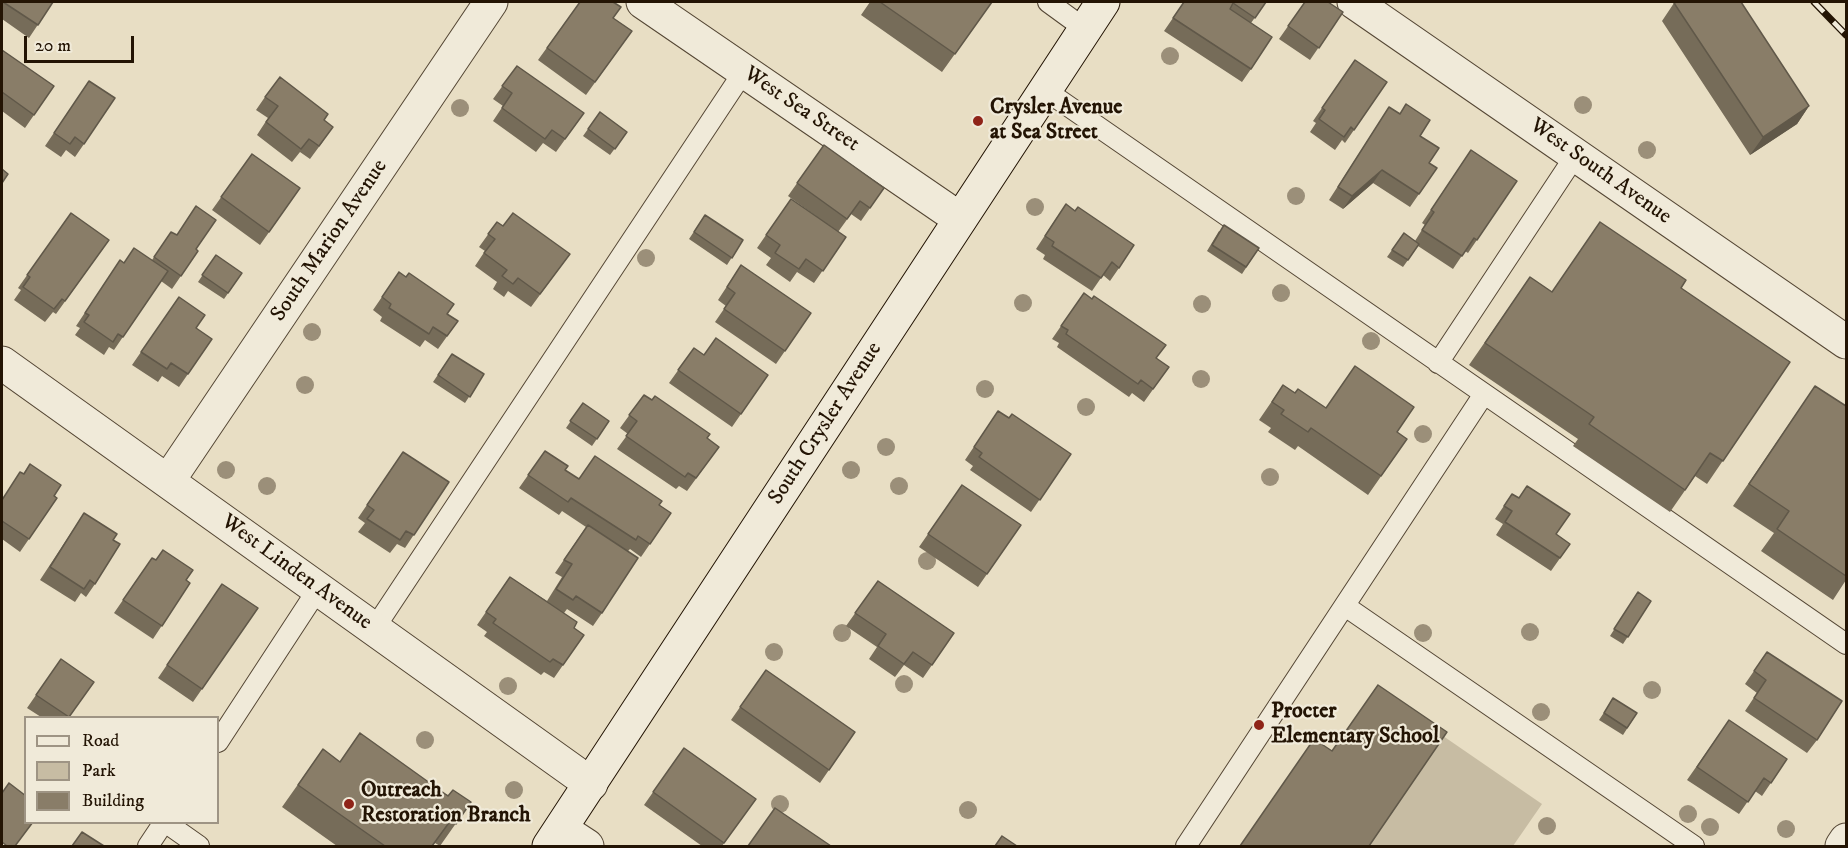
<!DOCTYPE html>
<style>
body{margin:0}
#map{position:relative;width:1848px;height:848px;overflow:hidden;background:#e8dec4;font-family:"IM FELL DW Pica",serif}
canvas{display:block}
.frame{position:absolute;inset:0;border:3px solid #231404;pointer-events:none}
.legend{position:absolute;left:24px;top:716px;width:195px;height:108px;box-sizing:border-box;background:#f0ead9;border:2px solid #9e9484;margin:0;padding:8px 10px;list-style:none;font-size:18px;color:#231404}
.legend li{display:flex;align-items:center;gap:12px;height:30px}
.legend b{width:30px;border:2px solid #9e9484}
.scale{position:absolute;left:24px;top:36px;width:110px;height:27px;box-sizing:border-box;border:3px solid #231404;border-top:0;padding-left:8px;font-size:18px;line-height:21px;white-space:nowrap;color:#231404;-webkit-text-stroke:4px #f0ead9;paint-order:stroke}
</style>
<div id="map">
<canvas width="1848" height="848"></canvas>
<div class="frame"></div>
<ul class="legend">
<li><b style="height:8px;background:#f0ead9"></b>Road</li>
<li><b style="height:16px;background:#c7bca3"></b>Park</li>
<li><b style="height:16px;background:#897d68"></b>Building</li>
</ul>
<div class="scale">20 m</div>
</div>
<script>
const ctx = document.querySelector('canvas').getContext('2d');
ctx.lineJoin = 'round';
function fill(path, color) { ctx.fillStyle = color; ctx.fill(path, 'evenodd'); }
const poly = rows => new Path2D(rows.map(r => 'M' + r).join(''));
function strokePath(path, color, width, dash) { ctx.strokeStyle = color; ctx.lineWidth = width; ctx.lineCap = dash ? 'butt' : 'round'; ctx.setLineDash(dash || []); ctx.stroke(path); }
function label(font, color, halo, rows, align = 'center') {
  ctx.font = font + ' "IM FELL DW Pica",serif'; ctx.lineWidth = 4.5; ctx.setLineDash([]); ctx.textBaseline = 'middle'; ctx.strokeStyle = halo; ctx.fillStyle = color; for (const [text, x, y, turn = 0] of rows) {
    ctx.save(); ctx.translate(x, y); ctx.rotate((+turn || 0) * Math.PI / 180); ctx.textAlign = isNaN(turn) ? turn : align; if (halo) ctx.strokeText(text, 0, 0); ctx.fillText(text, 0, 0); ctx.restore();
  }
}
fill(poly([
 [1382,694,1542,804,1513,846,1368,846]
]), '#c7bca3');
const lane = poly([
 [1048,2,1085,29],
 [1045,90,1846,644],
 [1438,363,1575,156],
 [1345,606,1694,846],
 [374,629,744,71],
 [218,742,318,589],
 [165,822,199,846],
 [148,846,164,822],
 [1186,846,1484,394]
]);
const street = poly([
 [643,2,960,219],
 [1354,2,1846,342],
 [2,363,591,784],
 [168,481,491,2],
 [561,829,587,846],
 [1842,846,1846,840]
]);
const secondary = poly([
 [549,846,1103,2]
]);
strokePath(lane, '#544634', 22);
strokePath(street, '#544634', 35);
strokePath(secondary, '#231404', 35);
strokePath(lane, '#f0ead9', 20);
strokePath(street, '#f0ead9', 33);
strokePath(secondary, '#f0ead9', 33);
const rail = poly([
 [1814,2,1846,35]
]);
strokePath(rail, '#231404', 7);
strokePath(rail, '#f0ead9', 4.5, [14]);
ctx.fillStyle = '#9b8f79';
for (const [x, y] of [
 [1170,56],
 [1583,105],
 [460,108],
 [1647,150],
 [1296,196],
 [1035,207],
 [646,258],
 [1281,293],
 [1023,303],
 [1202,304],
 [312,332],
 [1371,341],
 [1201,379],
 [305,385],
 [985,389],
 [1086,407],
 [1423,434],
 [886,447],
 [226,470],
 [851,470],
 [1270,477],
 [267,486],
 [899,486],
 [927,561],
 [1530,632],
 [842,633],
 [1423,633],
 [774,652],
 [904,684],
 [508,686],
 [1652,690],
 [1541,712],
 [425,740],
 [514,790],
 [780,804],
 [968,810],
 [1688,814],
 [1547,826],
 [1710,827],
 [1786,829]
]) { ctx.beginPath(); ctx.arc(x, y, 9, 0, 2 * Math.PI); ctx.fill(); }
fill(poly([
 [2,2,53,2,29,38,2,19],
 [580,2,613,18,632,31,586,95,538,60],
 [870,2,992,2,942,72,861,15],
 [1184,2,1266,2,1251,23,1251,69,1242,82,1164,31],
 [1305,2,1343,12,1310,60,1279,39],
 [1674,3,1809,106,1797,124,1750,155,1662,21],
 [2,50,54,86,25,128,2,111],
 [1355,60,1387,82,1345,143,1342,140,1335,150,1310,132,1316,123,1313,121],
 [517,66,584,113,556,152,543,143,536,152,493,121,503,106,493,99],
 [89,81,84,144,75,157,66,150,61,157,45,146],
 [265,97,328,114,324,120,324,140,310,159,300,152,292,162,257,135,268,118,256,110],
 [1406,104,1420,136,1429,163,1437,168,1410,207,1373,183,1343,209,1329,200,1389,107,1400,114],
 [600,112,627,132,610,155,583,136],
 [824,145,884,188,861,221,851,214,838,232,788,196],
 [1471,150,1517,181,1468,253,1465,251,1453,269,1418,246,1403,267,1387,257,1404,233,1415,241,1425,225,1422,223],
 [252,154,300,188,260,245,212,210],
 [791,199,846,237,814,283,797,272,790,282,766,265,771,258,757,248],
 [71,213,109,240,56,314,53,312,45,322,14,300,21,290,18,288],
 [705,215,743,240,727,265,689,239],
 [1057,217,1119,268,1110,281,1103,275,1092,291,1043,259,1045,255,1036,249],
 [497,222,503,226,570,254,531,307,508,291,504,297,493,289,497,282,475,266,485,251,479,247],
 [1219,231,1259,248,1242,274,1207,251],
 [171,232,198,251,172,289,161,281,114,350,109,347,104,355,75,335,80,328,76,326,120,260,124,263,152,260],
 [216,255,242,273,224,299,198,282],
 [741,265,811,313,776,364,715,322,726,306,718,300],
 [399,272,447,314,458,321,438,349,425,340,420,347,380,321,382,317,373,310],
 [1530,277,1552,292,1681,288,1790,362,1707,484,1695,476,1670,512,1573,446,1578,439,1469,365],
 [1084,293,1156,358,1169,367,1144,402,1132,393,1129,397,1057,347,1059,343,1052,339],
 [179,297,196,328,212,339,179,387,162,376,158,382,132,365],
 [694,348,704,355,768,375,732,427,669,383],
 [452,354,484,374,465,403,433,382],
 [1283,385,1295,393,1326,408,1397,432,1407,439,1368,495,1298,446,1295,450,1268,432,1271,428,1259,420],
 [1815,386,1846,406,1846,580,1833,600,1761,551,1774,533,1733,506],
 [644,395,719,447,687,491,679,486,676,489,617,449,628,434,620,428],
 [583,403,609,421,592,446,566,428],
 [998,411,1009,418,1071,454,1031,512,970,470,973,466,965,460],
 [545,451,565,470,578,479,659,505,671,513,641,557,630,549,628,551,602,613,593,626,567,609,564,613,574,628,584,635,554,678,544,672,541,675,484,636,487,632,477,625,510,577,547,601,562,577,555,573,586,527,562,511,559,515,519,488],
 [403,452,449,482,405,548,397,544,390,553,358,532,365,523,358,518],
 [30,464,57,498,20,552,2,539,2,499,23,474],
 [962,485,1021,525,978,587,919,547],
 [1512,494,1556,534,1570,544,1551,571,1496,535,1503,524,1495,519],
 [84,513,113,540,95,584,86,597,81,593,75,602,40,580],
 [152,558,190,583,153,639,114,613],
 [878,581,954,633,923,678,904,665,895,677,869,659,877,647,846,626],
 [222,584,258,608,193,702,158,678],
 [1638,592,1651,601,1623,644,1610,636],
 [1767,652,1817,740,1807,753,1745,711,1757,693,1745,684],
 [61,659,69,717,41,717,27,708],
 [766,670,855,732,820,783,731,720],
 [1609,705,1637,713,1623,735,1599,720],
 [1729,720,1787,759,1762,796,1755,791,1739,814,1687,780],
 [684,748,756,799,722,846,702,846,644,805],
 [323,749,340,762,471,802,440,846,435,843,432,846,337,846,282,807]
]), '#766c59');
fill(poly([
 [1809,106,1797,124,1750,155,1763,137],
 [1382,170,1373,183,1343,209,1352,196]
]), '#605849');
const building = poly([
 [3,2,53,2,38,25,3,2],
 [580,2,613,2,621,7,613,18,632,31,595,82,547,48,580,2],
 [880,2,992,2,955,54,880,2],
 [1184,2,1266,2,1255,18,1233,3,1230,9,1272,37,1251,69,1173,18,1184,2],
 [1305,2,1328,2,1343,12,1319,48,1288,26,1305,2],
 [1677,2,1741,2,1809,106,1763,137,1674,3,1677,2],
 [2,50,54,86,34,115,2,92,2,50],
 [1355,60,1387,82,1354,130,1351,127,1344,137,1319,119,1325,110,1322,108,1355,60],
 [517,66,584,113,565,139,552,130,545,139,502,108,512,93,502,86,517,66],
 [280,77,328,114,324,120,333,127,319,146,309,139,301,149,266,122,278,106,265,97,280,77],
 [89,81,115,98,84,144,75,137,70,144,54,133,89,81],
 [1406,104,1430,120,1420,136,1439,148,1429,163,1437,168,1419,194,1382,170,1352,196,1338,187,1389,107,1400,114,1406,104],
 [600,112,627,132,615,149,588,129,600,112],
 [824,145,884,188,870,208,860,201,847,219,797,183,824,145],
 [1471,150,1517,181,1477,240,1474,238,1462,256,1422,230,1434,212,1431,210,1471,150],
 [252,154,300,188,269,232,221,197,252,154],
 [2,169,8,174,2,183,2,169],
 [791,199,846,237,823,271,806,259,799,269,775,253,780,245,766,235,791,199],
 [1066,204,1075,211,1078,207,1134,245,1119,268,1112,262,1101,278,1052,246,1054,242,1045,236,1066,204],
 [196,206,216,220,196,249,198,251,181,276,154,257,171,232,177,235,196,206],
 [71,213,109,240,65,301,62,299,54,309,23,287,30,277,27,275,71,213],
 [513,213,570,254,540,294,518,278,513,284,502,276,507,270,484,253,495,239,488,234,497,222,503,226,513,213],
 [705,215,743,240,732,258,694,232,705,215],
 [1600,222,1686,280,1681,288,1790,362,1723,461,1710,453,1685,490,1589,424,1594,417,1485,343,1530,277,1552,292,1600,222],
 [1224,225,1259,248,1246,267,1212,245,1224,225],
 [1404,233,1419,244,1408,260,1392,250,1404,233],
 [134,248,168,271,123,337,118,334,113,342,84,322,89,315,85,313,120,260,124,263,134,248],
 [216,255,242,273,228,293,202,275,216,255],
 [741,265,811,313,785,351,724,309,735,293,727,287,741,265],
 [399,272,406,277,409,273,454,304,447,314,458,321,447,336,433,327,429,334,389,308,391,304,382,297,399,272],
 [1084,293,1092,299,1094,296,1166,345,1156,358,1169,367,1153,389,1141,380,1138,384,1066,334,1068,330,1061,326,1084,293],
 [179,297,205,315,196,328,212,339,188,374,171,363,167,369,141,352,179,297],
 [716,338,768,375,741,414,678,370,694,348,704,355,716,338],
 [452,354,484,374,470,397,438,375,452,354],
 [1355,366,1414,407,1397,432,1407,439,1381,476,1311,428,1308,432,1281,414,1284,410,1272,402,1283,385,1295,393,1298,389,1326,408,1355,366],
 [1815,386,1846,406,1846,576,1777,529,1789,511,1749,484,1815,386],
 [644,395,652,400,655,396,710,434,707,438,719,447,696,478,688,473,685,477,626,436,637,421,629,415,644,395],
 [583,403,609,421,597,439,570,421,583,403],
 [998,411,1009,418,1012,414,1071,454,1040,500,979,457,982,453,974,447,998,411],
 [545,451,568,466,565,470,579,479,595,456,662,501,659,505,671,513,650,544,638,536,636,540,571,498,568,502,528,475,545,451],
 [403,452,449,482,414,535,406,531,400,540,367,519,374,510,367,505,403,452],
 [30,464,61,485,54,496,57,498,29,539,2,521,2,500,20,472,24,474,30,464],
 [962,485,1021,525,987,574,928,534,962,485],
 [1527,486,1570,514,1556,534,1570,544,1560,558,1505,522,1512,511,1504,506,1512,494,1519,498,1527,486],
 [84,513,117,534,113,540,120,544,95,584,90,580,84,589,50,567,84,513],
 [588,525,638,558,602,613,576,596,573,600,556,589,572,564,564,560,588,525],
 [163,550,193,570,186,580,190,583,162,626,123,600,152,558,156,560,163,550],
 [510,577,577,622,574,628,584,635,563,665,553,659,550,662,493,623,496,619,486,612,510,577],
 [878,581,954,633,932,665,913,652,904,664,878,646,886,634,855,613,878,581],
 [222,584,258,608,202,689,167,665,222,584],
 [1638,592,1651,601,1628,637,1614,629,1638,592],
 [1767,652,1842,701,1817,740,1754,698,1766,680,1754,671,1767,652],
 [61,659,94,682,69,717,36,695,61,659],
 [766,670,855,732,829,770,740,707,766,670],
 [1378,685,1447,732,1369,846,1240,846,1314,739,1332,751,1378,685],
 [1613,698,1637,713,1627,728,1604,713,1613,698],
 [1729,720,1787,759,1771,783,1764,778,1748,802,1697,767,1729,720],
 [360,733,448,796,453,790,471,802,456,824,451,820,432,846,385,846,298,785,323,749,340,762,360,733],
 [684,748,756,799,724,843,653,792,684,748],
 [9,783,26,796,26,822,33,822,15,846,7,846,2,842,2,793,9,783],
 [775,808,831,846,748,846,775,808],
 [82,832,104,846,72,846,82,832],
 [1002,836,1017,846,995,846,1002,836]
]);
fill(building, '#897d68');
strokePath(building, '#605849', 1.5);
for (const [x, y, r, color] of [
 [978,121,6,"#8f2418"],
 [1259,725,6,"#8f2418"],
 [349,804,6,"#8f2418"]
]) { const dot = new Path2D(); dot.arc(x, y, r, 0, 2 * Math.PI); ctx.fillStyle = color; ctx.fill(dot); strokePath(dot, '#f0ead9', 2); }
label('bold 22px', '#231404', '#f0ead9', [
 ["Crysler Avenue",990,108],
 ["at Sea Street",990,133],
 ["Procter",1271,712],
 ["Elementary School",1271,737],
 ["Outreach",361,791],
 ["Restoration Branch",361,816]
], 'left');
label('22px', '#231404', '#f0ead9', [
 ["West Sea Street",801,110,34],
 ["West South Avenue",1600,172,35],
 ["South Marion Avenue",330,241,-56],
 ["South Crysler Avenue",826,424,-57],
 ["West Linden Avenue",296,573,36]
]);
</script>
